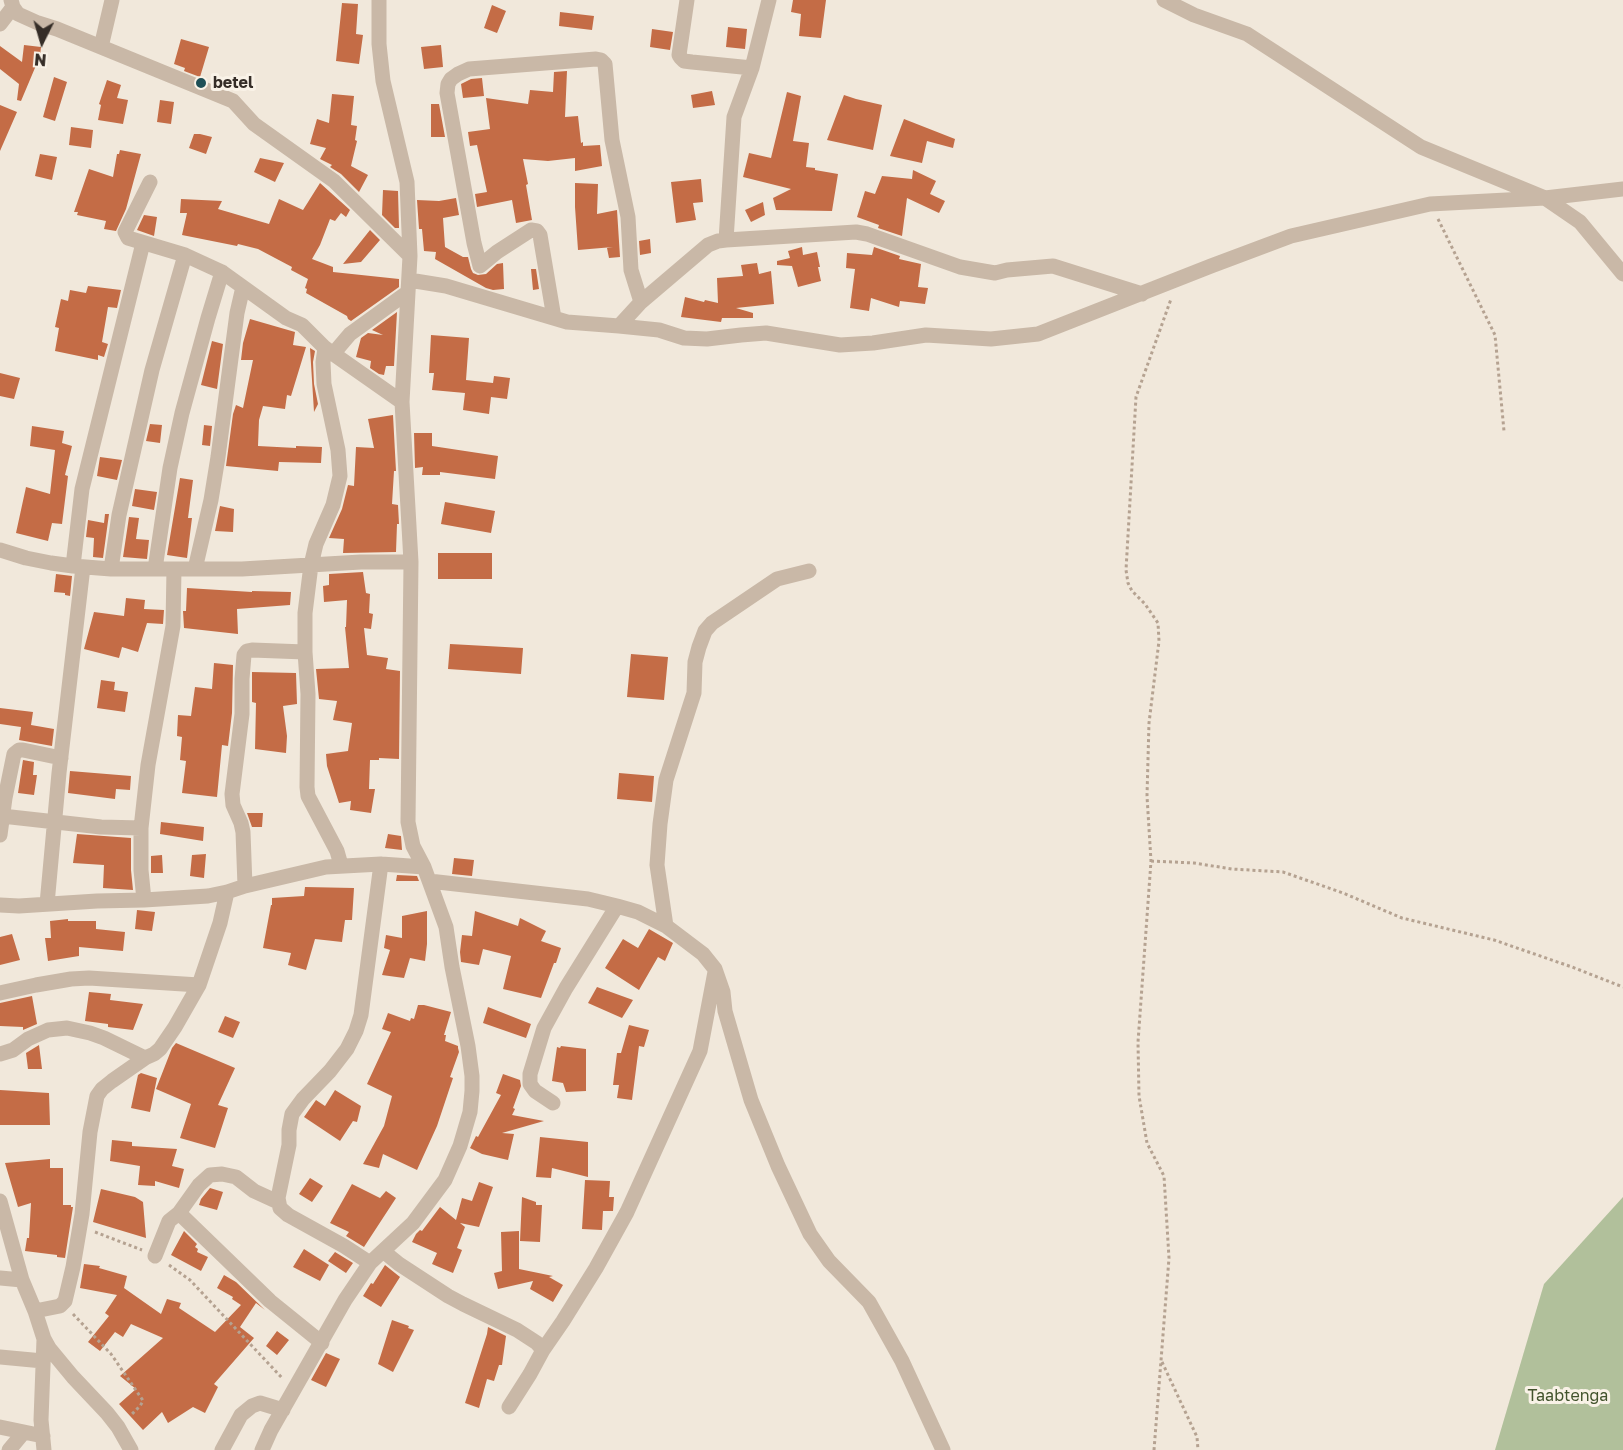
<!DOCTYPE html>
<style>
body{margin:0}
#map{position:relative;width:1623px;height:1450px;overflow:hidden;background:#f1e8db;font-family:"Golos Text",sans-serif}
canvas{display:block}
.north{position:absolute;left:12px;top:12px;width:60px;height:60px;-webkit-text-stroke:4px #f9f2e7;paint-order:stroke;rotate:185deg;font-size:16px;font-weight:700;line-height:24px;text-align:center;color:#352d27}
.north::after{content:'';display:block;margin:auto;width:21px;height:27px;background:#352d27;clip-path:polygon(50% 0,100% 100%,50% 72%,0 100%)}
</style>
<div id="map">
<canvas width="1623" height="1450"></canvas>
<div class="north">N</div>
</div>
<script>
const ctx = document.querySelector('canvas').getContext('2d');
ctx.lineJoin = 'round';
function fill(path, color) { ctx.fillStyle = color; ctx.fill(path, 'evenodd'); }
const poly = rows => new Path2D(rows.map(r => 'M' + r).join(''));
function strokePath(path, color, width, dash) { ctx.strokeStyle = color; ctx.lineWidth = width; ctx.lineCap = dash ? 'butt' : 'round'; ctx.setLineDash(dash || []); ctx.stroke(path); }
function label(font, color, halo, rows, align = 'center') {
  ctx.font = font + ' "Golos Text",sans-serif'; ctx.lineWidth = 6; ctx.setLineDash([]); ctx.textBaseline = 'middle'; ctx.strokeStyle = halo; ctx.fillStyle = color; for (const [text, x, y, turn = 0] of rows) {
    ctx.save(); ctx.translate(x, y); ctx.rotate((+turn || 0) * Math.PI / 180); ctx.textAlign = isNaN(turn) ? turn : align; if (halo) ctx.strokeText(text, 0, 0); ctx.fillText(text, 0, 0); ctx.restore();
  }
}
fill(poly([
 [1623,1197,1623,1450,1495,1450,1544,1284]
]), '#b1c09b');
fill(poly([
 [793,0,826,0,821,38,799,36,801,14,791,12],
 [342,3,358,4,356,34,363,35,359,64,336,61],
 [492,5,506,11,497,33,484,28],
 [560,12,594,16,592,30,559,26],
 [728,27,747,29,745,49,726,47],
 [652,29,673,32,670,50,650,47],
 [181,39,209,47,200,77,184,71,185,68,174,64],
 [24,45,41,47,40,56,21,101,17,100,19,84,0,69,0,46,22,62],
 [441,45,443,67,424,69,421,47],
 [567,71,565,117,578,116,581,143,583,142,583,146,600,145,602,166,575,171,575,158,548,161,523,159,528,184,526,185,532,220,516,223,512,200,477,207,475,194,487,192,477,145,470,146,468,132,490,129,486,98,528,104,530,90,553,92,554,72],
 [54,77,67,82,55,121,43,117],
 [482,78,484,96,463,98,461,84,471,79],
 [107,80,121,85,117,98,128,100,123,124,98,120,101,105,99,104],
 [712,91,715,105,693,108,691,95],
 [787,92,801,96,793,141,809,143,806,167,815,168,815,170,838,174,832,211,776,210,773,198,791,189,743,177,749,153,771,158],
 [332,94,354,96,351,125,357,126,355,140,357,141,351,166,368,175,359,192,341,174,330,167,332,165,320,159,326,148,310,144,317,119,329,123],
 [844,95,856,99,882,105,873,150,827,140],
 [160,100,174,102,171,124,157,122],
 [431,104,439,104,445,137,431,137],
 [0,105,17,112,0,151],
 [904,119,955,139,953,148,927,141,922,163,890,156],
 [71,127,93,130,91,148,69,145],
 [194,134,200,134,212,137,206,154,189,148],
 [120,150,141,154,126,209,116,231,104,229,106,221,77,215,78,212,74,212,89,169,113,177,117,154,119,154],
 [40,154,57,157,52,180,35,176],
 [260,158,284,163,275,182,254,172],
 [913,170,936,181,930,194,945,201,939,213,907,198,902,236,878,228,879,225,857,217,865,191,875,194,882,176,912,179],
 [701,179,703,202,693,203,696,220,676,223,671,182],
 [320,183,350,210,346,217,341,213,335,221,330,219,320,245,312,259,333,267,333,272,399,279,399,287,351,321,348,319,347,316,306,293,307,289,305,288,308,279,291,270,292,267,258,249,238,244,237,246,182,235,187,213,180,213,181,199,222,201,218,209,269,224,279,199,303,210],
 [575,183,598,184,597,214,617,210,620,257,609,258,607,248,613,247,578,250,575,207],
 [383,190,398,191,399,228,395,228,382,215],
 [456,198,459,215,443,218,445,247,463,257,468,257,471,269,473,273,478,275,486,274,497,264,503,263,504,289,493,290,486,288,435,259,436,252,424,251,422,229,419,229,417,200,439,201],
 [763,202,765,215,751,222,745,210],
 [144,215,157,217,154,236,137,230],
 [370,230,380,240,361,262,343,264],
 [650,239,651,253,640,255,639,241],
 [802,247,803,255,817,252,820,267,818,267,821,281,798,287,792,266,777,265,777,261,790,258,788,251],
 [874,247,900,256,899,259,921,264,918,287,928,288,925,304,900,301,899,307,871,298,869,311,850,308,855,269,846,268,847,253,872,255],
 [757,263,759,274,771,271,774,304,736,308,753,313,753,318,722,318,721,322,681,317,685,297,704,302,705,300,718,303,717,278,743,276,741,265],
 [531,269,536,269,539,289,533,290],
 [88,286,121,290,117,308,108,307,102,342,108,344,104,357,98,355,98,360,55,351,59,328,55,327,61,299,68,301,70,290,86,293],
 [397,312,394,366,386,366,384,375,379,374,370,368,371,361,356,357,361,338,368,333,383,335,372,330],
 [250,319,295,332,293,345,306,347,291,396,287,395,285,409,263,406,259,420,258,446,296,448,296,446,322,447,321,463,279,462,278,471,226,466,233,414,236,405,243,408,253,360,241,360,243,343],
 [431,335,469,338,466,380,493,383,494,376,510,378,507,399,491,397,489,414,463,410,465,393,432,390,434,373,429,373],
 [212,341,223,344,217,389,201,385],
 [310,348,315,351,313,362,314,384,318,404,314,412],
 [0,373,20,378,14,399,0,396],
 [393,415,396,471,394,471,392,504,398,505,399,524,397,524,396,552,343,553,344,539,329,538,342,509,348,485,354,486,356,447,374,448,368,419],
 [150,424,162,425,160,443,146,441],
 [204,425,212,426,210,446,202,445],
 [32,426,64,431,62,443,72,446,65,475,68,476,62,524,52,523,48,541,16,533,26,487,50,494,55,450,30,446],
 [414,433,432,433,432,446,498,456,495,479,440,472,440,475,422,475,423,467,415,468],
 [100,457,122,460,117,480,97,476],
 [180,478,193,480,188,518,192,518,187,558,167,555],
 [135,489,157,492,154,510,132,506],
 [445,502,495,511,491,533,441,524],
 [220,506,234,509,233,532,215,531],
 [105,514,109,514,103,558,93,557,94,538,86,537,88,520,104,523],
 [129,517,139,518,136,539,149,540,147,559,123,557],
 [438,553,492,553,492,579,438,579],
 [363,572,366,593,370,594,369,613,373,614,371,629,364,628,367,655,388,658,386,669,400,671,399,759,379,758,379,760,370,760,369,789,375,789,371,813,350,810,351,801,339,803,327,766,326,754,348,751,352,723,333,720,337,701,319,699,316,669,349,668,345,627,346,627,347,600,324,602,323,586,329,585,329,574],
 [56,574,72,576,70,596,65,595,65,593,54,592],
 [187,588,252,592,252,591,291,592,290,605,237,609,238,634,184,628,183,611,186,611],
 [126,598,145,600,144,609,164,610,163,624,147,623,138,652,122,647,119,658,84,649,94,612,124,616],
 [450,644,523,648,521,674,448,669],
 [631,654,668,657,664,700,627,697],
 [214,663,233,665,232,713,228,746,222,745,217,797,182,793,186,761,180,760,182,737,177,736,178,715,191,716,195,687,212,689],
 [252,672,296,673,297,704,283,706,287,736,286,753,255,749,256,703,252,702],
 [101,680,115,682,114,690,128,692,125,712,97,708],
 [0,708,33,712,31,725,54,729,52,746,19,740,21,727,0,724],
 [23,760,34,762,33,775,37,775,34,795,18,793],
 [70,771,131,776,130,790,116,789,115,799,68,793],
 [619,773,654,776,652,802,617,799],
 [247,813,263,813,262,827,252,827],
 [161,822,204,827,203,841,160,834],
 [77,834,131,838,131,870,133,890,103,888,104,865,73,863],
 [388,834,401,836,402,850,385,848],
 [206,854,204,878,190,876,192,855],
 [162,855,163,873,151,873,151,856],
 [454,858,474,860,472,876,452,874],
 [397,875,417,876,419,881,396,881],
 [305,887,354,888,352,920,345,920,342,942,315,939,306,970,288,965,291,953,263,948,271,905,272,905,272,898,304,896],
 [137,910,155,912,152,931,135,929],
 [427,911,427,944,425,961,410,958,404,978,382,975,390,950,384,948,386,935,402,938,402,916],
 [475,911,518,926,520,918,546,931,541,941,561,948,556,963,554,963,541,998,503,989,511,956,483,949,479,965,461,962,460,952,462,935,472,936],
 [68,919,68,921,96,921,96,929,125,932,123,951,79,947,79,956,48,961,45,938,51,938,50,921],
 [649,929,673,943,665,961,658,957,639,990,605,968,623,939,638,948],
 [12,934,20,960,0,965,0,937],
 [597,987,633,1000,622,1018,588,1003],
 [89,992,111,994,110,1000,143,1004,133,1030,108,1027,108,1024,85,1021],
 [32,996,37,1024,23,1030,23,1027,0,1026,0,1003],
 [418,1005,424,1005,451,1012,444,1035,446,1035,445,1041,458,1046,458,1048,459,1052,450,1077,453,1078,437,1126,417,1170,383,1154,379,1168,363,1164,384,1126,392,1096,367,1084,391,1032,382,1029,388,1013,410,1021,411,1018,414,1019],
 [488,1007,531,1024,526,1038,483,1023],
 [225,1016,240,1022,233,1038,218,1032],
 [629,1025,649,1030,644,1047,639,1046,632,1100,617,1098,619,1085,613,1085,617,1053,621,1053],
 [176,1043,235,1068,218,1105,228,1108,215,1148,180,1138,191,1104,156,1089,172,1048],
 [39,1045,42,1069,28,1069,26,1053],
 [561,1046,586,1049,586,1091,566,1092,563,1083,552,1081,557,1047,560,1048],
 [141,1073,157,1078,150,1112,131,1108,138,1075],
 [503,1074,520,1080,521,1086,513,1108,515,1109,512,1115,544,1121,502,1133,514,1134,508,1160,482,1154,470,1148,476,1136,478,1137,501,1095,496,1093],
 [0,1090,49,1093,50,1125,0,1125],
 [335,1090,361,1106,357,1122,353,1121,340,1141,304,1117,316,1100,325,1106],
 [540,1137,588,1142,588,1177,552,1168,551,1178,536,1177],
 [112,1140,132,1142,132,1146,177,1149,172,1166,184,1169,179,1188,155,1181,155,1186,138,1185,140,1166,110,1161],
 [50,1159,50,1168,63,1168,63,1205,71,1205,71,1207,73,1207,65,1258,57,1257,57,1255,25,1251,27,1238,29,1238,31,1203,18,1207,5,1163],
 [310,1178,323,1186,312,1202,299,1194],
 [585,1180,610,1181,609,1197,614,1197,613,1211,603,1211,602,1230,582,1229],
 [479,1182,493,1187,479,1227,460,1223,465,1227,457,1248,462,1250,453,1273,432,1264,437,1253,412,1242,416,1234,420,1230,422,1231,440,1207,456,1220,462,1198,472,1201],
 [352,1184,380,1198,386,1191,396,1198,364,1247,346,1236,349,1232,330,1223],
 [210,1188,223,1192,217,1210,199,1205,201,1199],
 [101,1189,135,1197,143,1202,146,1238,93,1222],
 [522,1197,536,1202,536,1205,542,1205,540,1242,520,1241],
 [184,1231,197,1244,195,1247,198,1249,197,1252,208,1257,201,1271,171,1255],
 [519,1231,519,1269,553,1276,549,1277,563,1285,553,1302,530,1289,533,1281,498,1289,494,1273,502,1271,501,1232],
 [304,1249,329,1265,320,1281,293,1267],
 [335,1252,353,1263,346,1273,328,1261],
 [84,1264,100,1266,99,1268,127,1276,124,1288,161,1314,167,1299,181,1303,179,1308,215,1332,241,1305,232,1299,233,1297,217,1288,224,1275,236,1282,265,1310,256,1303,240,1327,254,1338,214,1384,218,1387,205,1413,193,1407,168,1423,162,1412,143,1430,119,1404,136,1389,120,1376,163,1338,131,1324,123,1337,115,1332,100,1351,88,1342,109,1316,105,1313,117,1295,80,1288],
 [385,1265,400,1277,381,1307,363,1296,371,1283,373,1284],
 [392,1320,409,1326,408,1328,414,1330,393,1372,378,1364],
 [488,1327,506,1336,502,1365,499,1365,494,1381,487,1379,479,1408,465,1403,487,1334],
 [277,1331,289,1340,277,1355,266,1346],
 [326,1353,340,1359,326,1387,311,1380]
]), '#c46c46');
strokePath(poly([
 [1438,219,1495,335,1504,431],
 [1151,861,1194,863,1232,869,1283,872,1343,893,1402,918,1494,940,1572,967,1623,987],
 [95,1232,142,1250],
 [169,1265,190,1280,283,1379],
 [73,1314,111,1354,142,1399,143,1401,140,1406,130,1416],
 [1162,1362,1197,1437,1198,1450],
 [1154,1450,1169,1258,1164,1176,1147,1143,1139,1096,1138,1042,1151,861,1147,796,1149,723,1159,641,1158,623,1145,604,1132,591,1128,583,1126,570,1136,397,1171,299]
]), '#b5a291', 3, [3, 3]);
strokePath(poly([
 [11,0,13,7,18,14,38,23,57,29,233,101,254,124,334,181,410,256],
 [687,0,679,55,681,58,684,61,692,62,752,68],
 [1164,0,1194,15,1247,34,1421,147,1545,198,1580,222,1623,274],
 [0,24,13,7],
 [101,47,112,0],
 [150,182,125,232,128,238,185,255,222,272,286,318,302,325,325,348,402,402],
 [726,240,734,117,752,68,769,0],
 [409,280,446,286,567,322,619,326,641,302,708,245,718,241,726,240,856,232,867,234,960,267,995,273,1007,270,1053,266,1142,294],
 [554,318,540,235,537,231,531,230,497,252,480,266,474,243,447,93,448,84,451,79,458,74,469,69,596,59,601,60,605,64,612,140,628,217,631,270,641,302],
 [619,326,659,330,684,338,707,339,741,335,766,333,840,345,873,343,926,335,991,339,1038,334,1211,266,1291,236,1430,204,1545,198,1623,189],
 [325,348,323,362,324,384,338,450,340,476,333,505,316,544,311,565,305,613,305,652,308,694,307,787,308,796,337,851,341,865],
 [333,354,350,334,408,292],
 [0,550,26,558,51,563,73,566,111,569,242,569,361,562,411,562],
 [73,566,82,489,143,243],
 [111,569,119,515,152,370,185,255],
 [155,569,170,468,182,413,208,318,222,272],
 [195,569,211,500,218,457,237,313,243,287],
 [2,816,101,827,141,828],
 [0,835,5,798,14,754,19,750,23,750,61,758],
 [429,881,588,899,617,906,638,912,666,926,703,954,715,969,723,992,725,1011,751,1100,778,1166,810,1234,829,1261,869,1302,902,1361,943,1450],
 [245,886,243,832,241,823,233,805,232,794,242,714,242,679,244,655,247,651,252,650,305,652],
 [144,900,141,870,141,828,148,765,173,626,174,569],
 [47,904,59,773,83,567],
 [0,905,19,906,97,901,144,900,208,896,227,892,245,886,326,867,381,864,424,867],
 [666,926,657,865,660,824,666,780,694,693,695,662,699,647,705,631,712,623,777,579,809,571],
 [0,993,36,985,71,979,89,978,199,985],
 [0,1054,13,1050,28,1039,48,1030,67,1028,90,1033,104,1038,145,1058],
 [553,1103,535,1091,530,1084,530,1074,544,1028,566,988,617,906],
 [0,1201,22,1280,35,1311,44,1339,49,1348,73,1377,107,1413,118,1427,131,1450],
 [179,1213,270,1301,322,1343],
 [383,1251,399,1264,448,1296,463,1304,517,1330,537,1343,543,1350],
 [155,1256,169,1221,179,1213,199,1185,210,1175,222,1174,236,1177,254,1191,278,1202],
 [370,1263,344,1246,288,1215,280,1208,278,1198,289,1145,289,1130,292,1114,303,1099,330,1071,347,1049,356,1031,361,1015,381,864],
 [0,1278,22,1280],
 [35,1311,60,1306,65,1301,73,1267,82,1214,90,1132,97,1096,102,1089,112,1081,145,1058,154,1054,160,1049,175,1027,199,985,220,923,227,892],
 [44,1339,41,1420,44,1450],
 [0,1357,43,1361],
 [509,1407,530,1374,543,1350,563,1321,596,1268,627,1212,700,1051,715,972],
 [0,1427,43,1436],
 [9,1450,24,1432],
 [222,1450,241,1415,252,1406,260,1403,283,1410],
 [262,1450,271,1430,345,1300,370,1263,413,1223,445,1180,460,1146,470,1112,472,1091,472,1076,468,1046,452,967,446,927,424,867,413,846,408,822,411,562,402,402,410,256,407,182,383,81,379,44,379,0]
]), '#c9b8a7', 15);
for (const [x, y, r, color] of [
 [201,83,6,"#1e4f56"]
]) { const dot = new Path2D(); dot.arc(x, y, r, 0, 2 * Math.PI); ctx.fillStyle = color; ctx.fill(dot); strokePath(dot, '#f9f2e7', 2); }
label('bold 16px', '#352d27', '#f9f2e7', [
 ["betel",213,83]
], 'left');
label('16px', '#42532c', '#f9f2e7', [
 ["Taabtenga",1568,1396]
]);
</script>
